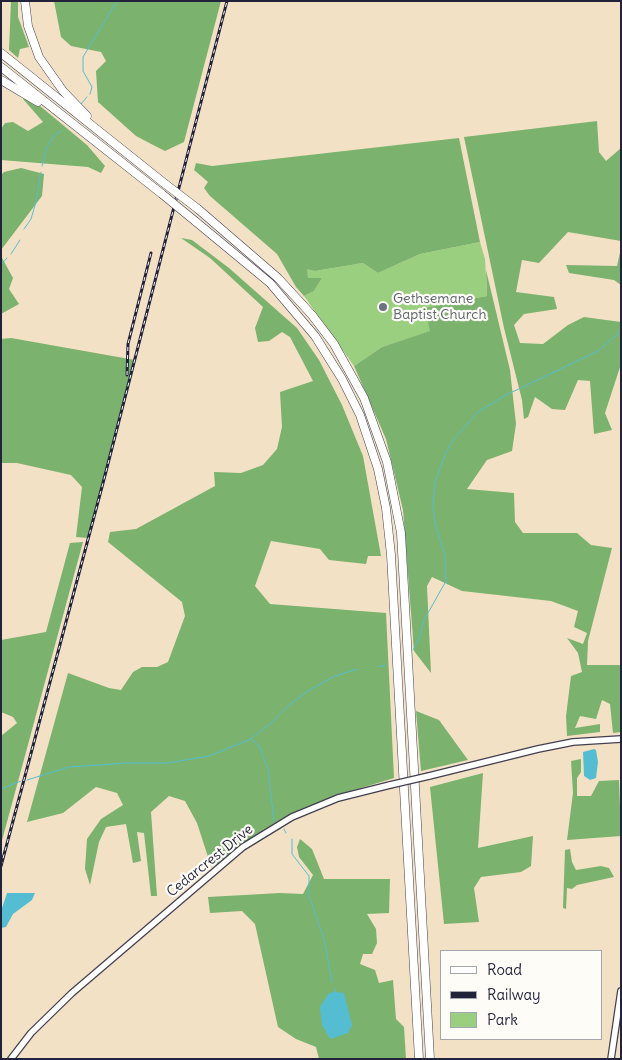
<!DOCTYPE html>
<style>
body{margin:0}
#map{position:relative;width:622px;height:1060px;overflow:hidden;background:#f3e1c5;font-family:Delius,sans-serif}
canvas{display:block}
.frame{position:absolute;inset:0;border:2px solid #22223b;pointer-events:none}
.legend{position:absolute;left:440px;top:950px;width:162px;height:90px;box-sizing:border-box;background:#fdfcf7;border:1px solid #a5a5ac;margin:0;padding:6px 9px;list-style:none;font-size:15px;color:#22223b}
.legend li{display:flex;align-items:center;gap:10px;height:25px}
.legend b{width:25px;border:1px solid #a5a5ac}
</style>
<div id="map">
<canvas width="622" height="1060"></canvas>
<div class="frame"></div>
<ul class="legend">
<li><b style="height:6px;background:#fff"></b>Road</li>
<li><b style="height:6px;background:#22223b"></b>Railway</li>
<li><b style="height:14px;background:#9acf80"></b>Park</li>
</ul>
</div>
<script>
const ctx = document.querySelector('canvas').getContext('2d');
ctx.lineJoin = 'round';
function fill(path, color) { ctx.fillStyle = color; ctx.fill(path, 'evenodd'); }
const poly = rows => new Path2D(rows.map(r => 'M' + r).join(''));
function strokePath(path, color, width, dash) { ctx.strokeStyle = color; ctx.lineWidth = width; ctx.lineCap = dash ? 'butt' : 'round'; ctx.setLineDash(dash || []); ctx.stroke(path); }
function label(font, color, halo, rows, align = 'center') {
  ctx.font = font + ' Delius,sans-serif'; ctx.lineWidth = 4.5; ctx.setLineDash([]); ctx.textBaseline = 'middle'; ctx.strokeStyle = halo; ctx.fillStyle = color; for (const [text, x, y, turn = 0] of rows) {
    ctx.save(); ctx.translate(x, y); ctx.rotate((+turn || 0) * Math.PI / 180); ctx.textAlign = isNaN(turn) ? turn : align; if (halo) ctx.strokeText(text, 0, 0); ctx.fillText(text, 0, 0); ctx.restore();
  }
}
fill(poly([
 [480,242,485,259,487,296,426,308,431,331,382,347,354,366,304,296,314,291,322,278,308,278,306,268,315,271,363,263,378,273,420,254]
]), '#9acf80');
fill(poly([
 [11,1,18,1,18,17,29,47,20,49,18,58,9,50],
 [54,1,221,1,184,142,165,151,157,147,136,136,98,102,96,71,106,61,101,52,71,46,61,37],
 [28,96,87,145,105,166,101,173,88,167,1,160,1,129,5,123,13,122,28,131,43,122,23,99],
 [597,121,599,152,606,161,621,148,621,241,568,232,539,263,522,260,516,292,554,297,557,309,524,314,514,325,520,343,543,344,568,325,584,317,621,322,621,364,605,413,612,430,594,434,590,381,578,380,565,410,552,409,535,397,528,417,524,419,522,400,504,328,464,137],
 [459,138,480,242,420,254,378,273,363,263,315,271,307,269,308,278,322,278,314,291,304,296,296,287,277,254,210,196,204,188,208,182,194,170,196,163,212,166],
 [21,168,44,174,42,196,1,250,1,175,4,172],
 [181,238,192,240,229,268,297,328,319,360,342,405,363,456,381,556,368,556,366,564,329,560,320,549,271,541,255,586,270,604,386,613,394,778,338,795,287,816,263,830,217,865,211,866,197,823,185,801,169,796,151,812,157,896,151,896,144,833,137,832,141,861,133,863,126,824,106,827,99,842,90,885,85,869,87,839,101,819,123,805,117,793,96,787,63,813,27,822,68,673,109,688,121,690,133,672,142,667,157,667,168,662,185,616,182,602,108,542,110,532,136,529,215,486,214,472,241,473,263,465,277,449,282,427,280,392,313,381,290,337,282,332,269,341,258,342,255,328,263,307,210,258],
 [621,248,621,285,614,280,569,273,566,265,617,266],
 [1,256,13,278,9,289,19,304,1,314],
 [486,270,510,370,516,424,512,451,487,460,467,489,514,493,515,522,523,533,577,533,591,545,612,548,588,641,587,665,621,665,621,732,613,733,610,704,602,700,596,719,580,716,575,728,600,724,600,732,567,736,566,716,571,676,582,672,578,653,567,638,583,644,587,633,574,627,578,611,551,601,462,591,432,577,427,586,431,673,414,651,403,510,386,439,354,366,382,347,430,331,425,308,487,296],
 [11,338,135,360,88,538,76,537,82,487,71,475,17,463,1,463,1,339],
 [83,542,1,844,1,736,17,723,13,717,1,712,1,640,46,632,70,543],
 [416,711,439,720,468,760,421,771],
 [581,759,581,772,577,778,577,796,591,796,599,781,619,780,621,836,567,840,573,793,571,761],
 [483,773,478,848,533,836,531,866,521,872,481,877,474,888,479,922,444,924,430,787],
 [300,839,312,849,324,879,390,879,389,913,367,914,376,929,377,943,372,954,363,954,360,964,375,970,379,983,393,980,396,1019,404,1027,406,1059,319,1059,316,1047,296,1039,278,1027,255,924,242,911,210,913,208,897,280,893,303,894,313,875,299,857,297,847],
 [570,849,572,862,576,870,601,866,609,868,614,877,577,885,572,889,567,888,566,909,563,908,565,850]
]), '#7bb26e');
fill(poly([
 [594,749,596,750,598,762,596,778,590,780,584,776,583,752],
 [7,893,35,893,32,900,13,914,6,927,1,928,1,911],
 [335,992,344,993,352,1025,348,1033,330,1039,322,1025,320,1007,329,993]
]), '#55bdd2');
strokePath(poly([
 [90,94,92,87,83,71,83,57,117,1],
 [81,104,87,97],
 [42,166,47,147,53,137,62,130],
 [24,229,31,219,36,202,41,172],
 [11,254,20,240],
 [1,265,7,258],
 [413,650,419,639,424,620,446,581,445,556,435,523,433,506,435,482,446,453,454,439,478,412,506,395,598,351,621,331],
 [378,667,385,665],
 [251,739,259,746,268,769,274,822],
 [27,780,69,767,127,763,168,763,209,756,251,739,271,723,289,705,308,691,335,676,358,669],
 [1,789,21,781],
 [284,829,286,833],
 [292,839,292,854,309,876,309,896,324,939,332,982],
 [335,988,336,993]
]), '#55bdd2', 1);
const secondary = poly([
 [429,776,538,749,573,742,621,739],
 [11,1059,31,1033,72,993,243,847,292,817,338,798,390,785],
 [611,1059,621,991]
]);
const highway = poly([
 [25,1,28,26,39,57,63,91,87,116],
 [1,53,164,183],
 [1,67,162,194],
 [1,80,38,102],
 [198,209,278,278,312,315,334,344,364,398,387,462,401,533,430,1059],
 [195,221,270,283,315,336,342,379,360,415,378,469,386,508,391,555,419,1059]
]);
strokePath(secondary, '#413f50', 8);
strokePath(highway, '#413f50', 9);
strokePath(secondary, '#fff', 5.5);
strokePath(highway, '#fff', 8);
const rail = poly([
 [127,375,128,344,151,253],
 [1,866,103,483,227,1]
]);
strokePath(rail, '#22223b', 3);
strokePath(rail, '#fdfcf7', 1, [4]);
const secondaryBridge = poly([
 [390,785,429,776]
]);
const highwayBridge = poly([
 [164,183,198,209],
 [162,194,195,221]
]);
strokePath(secondaryBridge, '#413f50', 8, []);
strokePath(highwayBridge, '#413f50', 9, []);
strokePath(secondaryBridge, '#fff', 5.5);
strokePath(highwayBridge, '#fff', 8);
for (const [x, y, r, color] of [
 [383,307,5,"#6b7280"]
]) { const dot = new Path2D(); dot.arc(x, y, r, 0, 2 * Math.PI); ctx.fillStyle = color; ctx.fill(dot); strokePath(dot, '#fdfcf7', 2); }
label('14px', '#5b616d', '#fdfcf7', [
 ["Gethsemane",393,299],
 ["Baptist Church",393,315]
], 'left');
label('14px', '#22223b', '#fdfcf7', [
 ["Cedarcrest Drive",210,861,-39]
]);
</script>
